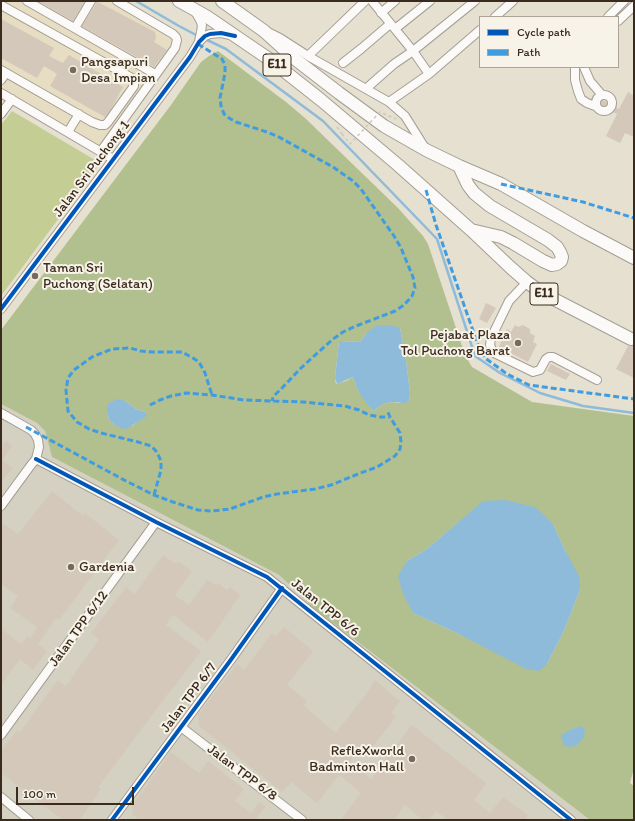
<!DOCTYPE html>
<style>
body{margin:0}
#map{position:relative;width:635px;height:821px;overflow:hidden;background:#e5e0cf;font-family:Itim,sans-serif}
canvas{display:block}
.frame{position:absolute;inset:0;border:2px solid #3b2a1e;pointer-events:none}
.legend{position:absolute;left:479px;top:16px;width:140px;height:52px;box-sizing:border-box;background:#f7f3e8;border:1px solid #aca397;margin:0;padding:5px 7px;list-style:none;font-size:12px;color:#3b2a1e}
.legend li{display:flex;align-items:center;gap:8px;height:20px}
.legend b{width:20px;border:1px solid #aca397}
.scale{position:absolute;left:16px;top:787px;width:118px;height:18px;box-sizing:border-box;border:2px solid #3b2a1e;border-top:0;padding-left:5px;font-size:12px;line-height:14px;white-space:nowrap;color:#3b2a1e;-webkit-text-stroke:3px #f7f3e8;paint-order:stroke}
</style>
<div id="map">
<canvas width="635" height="821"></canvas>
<div class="frame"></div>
<ul class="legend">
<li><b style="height:5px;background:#0057b8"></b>Cycle path</li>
<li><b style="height:5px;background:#3f9ce0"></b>Path</li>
</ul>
<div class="scale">100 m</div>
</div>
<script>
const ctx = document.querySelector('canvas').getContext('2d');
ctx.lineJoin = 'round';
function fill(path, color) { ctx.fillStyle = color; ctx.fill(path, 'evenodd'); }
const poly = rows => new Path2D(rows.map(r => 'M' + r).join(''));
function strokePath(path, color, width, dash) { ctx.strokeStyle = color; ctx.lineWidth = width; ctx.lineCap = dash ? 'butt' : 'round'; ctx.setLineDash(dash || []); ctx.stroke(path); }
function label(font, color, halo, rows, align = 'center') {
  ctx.font = font + ' Itim,sans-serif'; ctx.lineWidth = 4; ctx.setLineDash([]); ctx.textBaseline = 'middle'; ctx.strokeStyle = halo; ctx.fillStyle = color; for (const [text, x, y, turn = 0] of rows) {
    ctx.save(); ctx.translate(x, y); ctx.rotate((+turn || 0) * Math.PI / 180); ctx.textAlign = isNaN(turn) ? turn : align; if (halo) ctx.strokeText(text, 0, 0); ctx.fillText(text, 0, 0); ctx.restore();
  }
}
fill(poly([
 [1,1,110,1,172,36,174,43,100,147,1,89]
]), '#e6ddc3');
fill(poly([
 [1,404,37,423,45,431,52,457,279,575,315,609,590,820,1,820]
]), '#d5d1c2');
fill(poly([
 [12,111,100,163,1,296,1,125]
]), '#c3cd94');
fill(poly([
 [218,51,286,102,305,118,398,208,423,236,428,244,465,355,472,367,532,402,634,416,634,768,630,783,634,786,634,820,590,820,315,609,279,575,52,457,45,431,37,423,1,404,1,330,171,105,201,62,209,56],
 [400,328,406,360,410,393,409,401,399,403,392,402,383,404,373,411,357,388,353,377,346,381,336,384,335,378,339,341,360,342,367,333],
 [125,401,136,409,145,412,146,416,132,426,115,425,109,420,108,415],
 [460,521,553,524,565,550,580,590,563,633,547,664,459,634,413,613,407,561,427,549],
 [574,728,577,745,567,733]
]), '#b1c08e');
fill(poly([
 [377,325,390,325,400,328,406,360,410,393,409,401,405,403,392,402,383,404,373,411,361,396,357,388,353,377,337,384,335,378,339,341,360,342,367,333],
 [117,399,125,401,136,409,145,412,147,416,138,422,126,429,121,428,115,425,109,420,107,409,108,404],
 [505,500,535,507,553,524,565,550,579,576,580,590,563,633,547,664,539,671,526,669,459,634,413,613,403,594,398,576,407,561,427,549,483,501],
 [581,726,585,730,584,737,577,745,571,747,564,746,562,740,561,735,574,728]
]), '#8ebbd9');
strokePath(poly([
 [136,1,179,26,198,36],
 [205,39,226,49,323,121,437,239,475,356,500,373,540,393,583,406,634,413]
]), '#8ebbd9', 2.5);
fill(poly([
 [38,1,85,1,73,21],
 [96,1,155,32,156,38,154,42,167,50,154,67,82,26,96,4],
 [1,19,54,48,49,56,63,63,69,55,123,87,111,109,105,117,50,86,57,74,44,66,37,78,1,58],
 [628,92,634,96,634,137,625,133,620,143,606,136,617,114,600,106,599,102,591,99,593,95,600,100,603,100,619,109],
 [486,303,496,308,487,323,479,319],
 [515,325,518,327,523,325,530,329,530,333,535,336,533,342,537,344,528,362,499,347,507,329,511,332],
 [628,346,634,346,634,378,616,369],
 [551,364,570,374,566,380,547,371],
 [6,441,12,446,2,460,13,468,1,482,1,447],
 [52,491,83,516,85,513,119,540,59,620,56,618,38,644,47,651,33,670,20,659,1,685,1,629,21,644,28,636,30,638,37,627,10,608,18,596,1,584,1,528,4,524,18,534],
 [163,555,176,564,178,561,192,571,175,595,189,605,207,580,216,585,218,583,227,590,230,587,240,595,208,642,173,615,166,625,201,651,174,687,173,687,98,787,101,789,80,820,63,820,1,773,1,751,17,730,20,732,58,680,66,686,99,639,91,633,126,587,135,594],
 [284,627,313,651,287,685,307,701,304,706,336,733,372,686,371,686,375,680,400,701,391,713,396,717,365,756,358,751,350,761,371,779,380,768,379,767,412,725,486,783,474,800,490,813,503,797,528,815,524,820,448,820,436,811,429,820,423,820,405,805,394,820,345,820,342,818,361,793,339,775,317,803,291,782,282,792,199,726,198,715,237,664,244,670,272,633,276,636],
 [171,752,199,773,208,761,244,789,235,801,251,813,259,802,266,806,257,818,259,820,139,820,133,815,132,806]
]), '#d4c8bb');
const minor = poly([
 [27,1,155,74],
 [372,1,413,51,429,74],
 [1,5,132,78,134,82,134,86,108,122,105,125,100,125,92,122,1,70],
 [195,11,200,20,202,25,201,32,199,41],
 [381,13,395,1],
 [495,17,513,1],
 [608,17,624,1],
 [618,21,634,6],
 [75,28,91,1],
 [395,29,430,1],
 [270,33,280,38,308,56,389,102,405,116,425,148],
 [308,56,365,1],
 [343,63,362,48,390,24],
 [575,67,575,80,578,91,581,99,587,103,595,106],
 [584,67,590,81,602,95],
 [1,80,6,73],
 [369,86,394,64,413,51,475,1],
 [1,93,113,159],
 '596 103a8 8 0 1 1 16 0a8 8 0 1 1-16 0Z',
 [389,102,429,74,480,30],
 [1,114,12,99],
 [68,132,79,114],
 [101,151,175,48,177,40,176,37,173,34,117,1],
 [527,282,509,301,491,338,490,345,493,352,496,354,533,372,540,370,546,359,549,357,553,357,597,380],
 [1,309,190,57,199,42,205,36,210,34,221,33,230,35],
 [1,413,31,430,35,434,38,440,39,447,36,459,31,465,1,506],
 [36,459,156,522,267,577,571,820],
 [181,727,302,820],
 [1,735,156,522],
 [1,797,29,820],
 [112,820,158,758,230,661,282,588]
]);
const highway = poly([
 [179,1,206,16,269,59,321,100,398,165,471,230,510,267,527,282,542,293,631,339],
 [222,1,264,31,295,59,339,93,384,126,426,150,459,166,501,184,583,231,634,258],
 [459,166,468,185,474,193,490,206,548,240,557,247,560,252,562,257,561,261,557,264,552,265,543,261,513,243,501,237,471,230]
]);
strokePath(minor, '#a49f94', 10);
strokePath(highway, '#a49f94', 14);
strokePath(poly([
 [337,127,342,134]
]), '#cac7c3', 1.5, [3, 3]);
strokePath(minor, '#fbfaf8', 8);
strokePath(highway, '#fbfaf8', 12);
strokePath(poly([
 [342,134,350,144,380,112,396,119]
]), '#cac7c3', 1.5, [3, 3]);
strokePath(poly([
 [198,44,222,59,225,65,225,73,220,98,221,106,224,114,229,118,236,122,267,132,277,136,333,167,353,181,361,189,394,236,401,248,413,277,415,288,412,296,404,305,395,311,356,326,343,332,333,339,301,368,282,388,273,397,272,401],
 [501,184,583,202,634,218],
 [426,190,436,225,478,345,485,358,507,374,529,385,634,399],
 [150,405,160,400,171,396,186,393,212,395,244,400,303,402,345,406,359,410,369,415,380,417,390,417],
 [26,427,126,481,154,495,173,502,198,510,212,511,230,509,263,497,277,494,315,489,331,485,358,474,377,467,395,456,400,449,401,442,400,433,390,417,387,410],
 [154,495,161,470,161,461,157,452,151,446,138,442,101,433,89,429,77,422,68,411,66,390,68,378,74,370,92,357,112,349,130,348,141,351,152,352,182,352,193,358,199,362,205,373,212,395]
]), '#3f9ce0', 3, [6, 3]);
strokePath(poly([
 [1,309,190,57,199,42,205,36,210,34,221,33,235,36],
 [36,459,156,522,267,577,571,820],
 [112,820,158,758,230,661,282,588]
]), '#0057b8', 4);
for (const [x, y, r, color] of [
 [73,70,4,"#766a5c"],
 [35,276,4,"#766a5c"],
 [518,343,4,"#766a5c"],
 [71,567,4,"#766a5c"],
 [412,759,4,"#766a5c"]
]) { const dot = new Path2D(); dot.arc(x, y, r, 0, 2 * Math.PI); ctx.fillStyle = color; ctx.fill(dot); strokePath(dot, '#f7f3e8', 1.5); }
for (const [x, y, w] of [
 [277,65,28],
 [544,294,28]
]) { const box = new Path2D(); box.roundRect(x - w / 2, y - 11, w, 22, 3); ctx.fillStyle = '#f7f3e8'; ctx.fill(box); strokePath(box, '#3b2a1e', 1); }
label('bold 13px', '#3b2a1e', null, [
 ["E11",277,65],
 ["E11",544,294]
]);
label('14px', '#3b2a1e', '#f7f3e8', [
 ["Pangsapuri",81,62],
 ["Desa Impian",81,78],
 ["Taman Sri",43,268],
 ["Puchong (Selatan)",43,284],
 ["Pejabat Plaza",510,335,"right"],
 ["Tol Puchong Barat",510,351,"right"],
 ["Gardenia",79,567],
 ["RefleXworld",404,751,"right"],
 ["Badminton Hall",404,767,"right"]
], 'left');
label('14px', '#3b2a1e', '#f7f3e8', [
 ["Jalan Sri Puchong 1",92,169,-53],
 ["Jalan TPP 6/6",325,608,39],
 ["Jalan TPP 6/12",79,629,-54],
 ["Jalan TPP 6/7",189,698,-53],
 ["Jalan TPP 6/8",242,773,37]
]);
</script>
